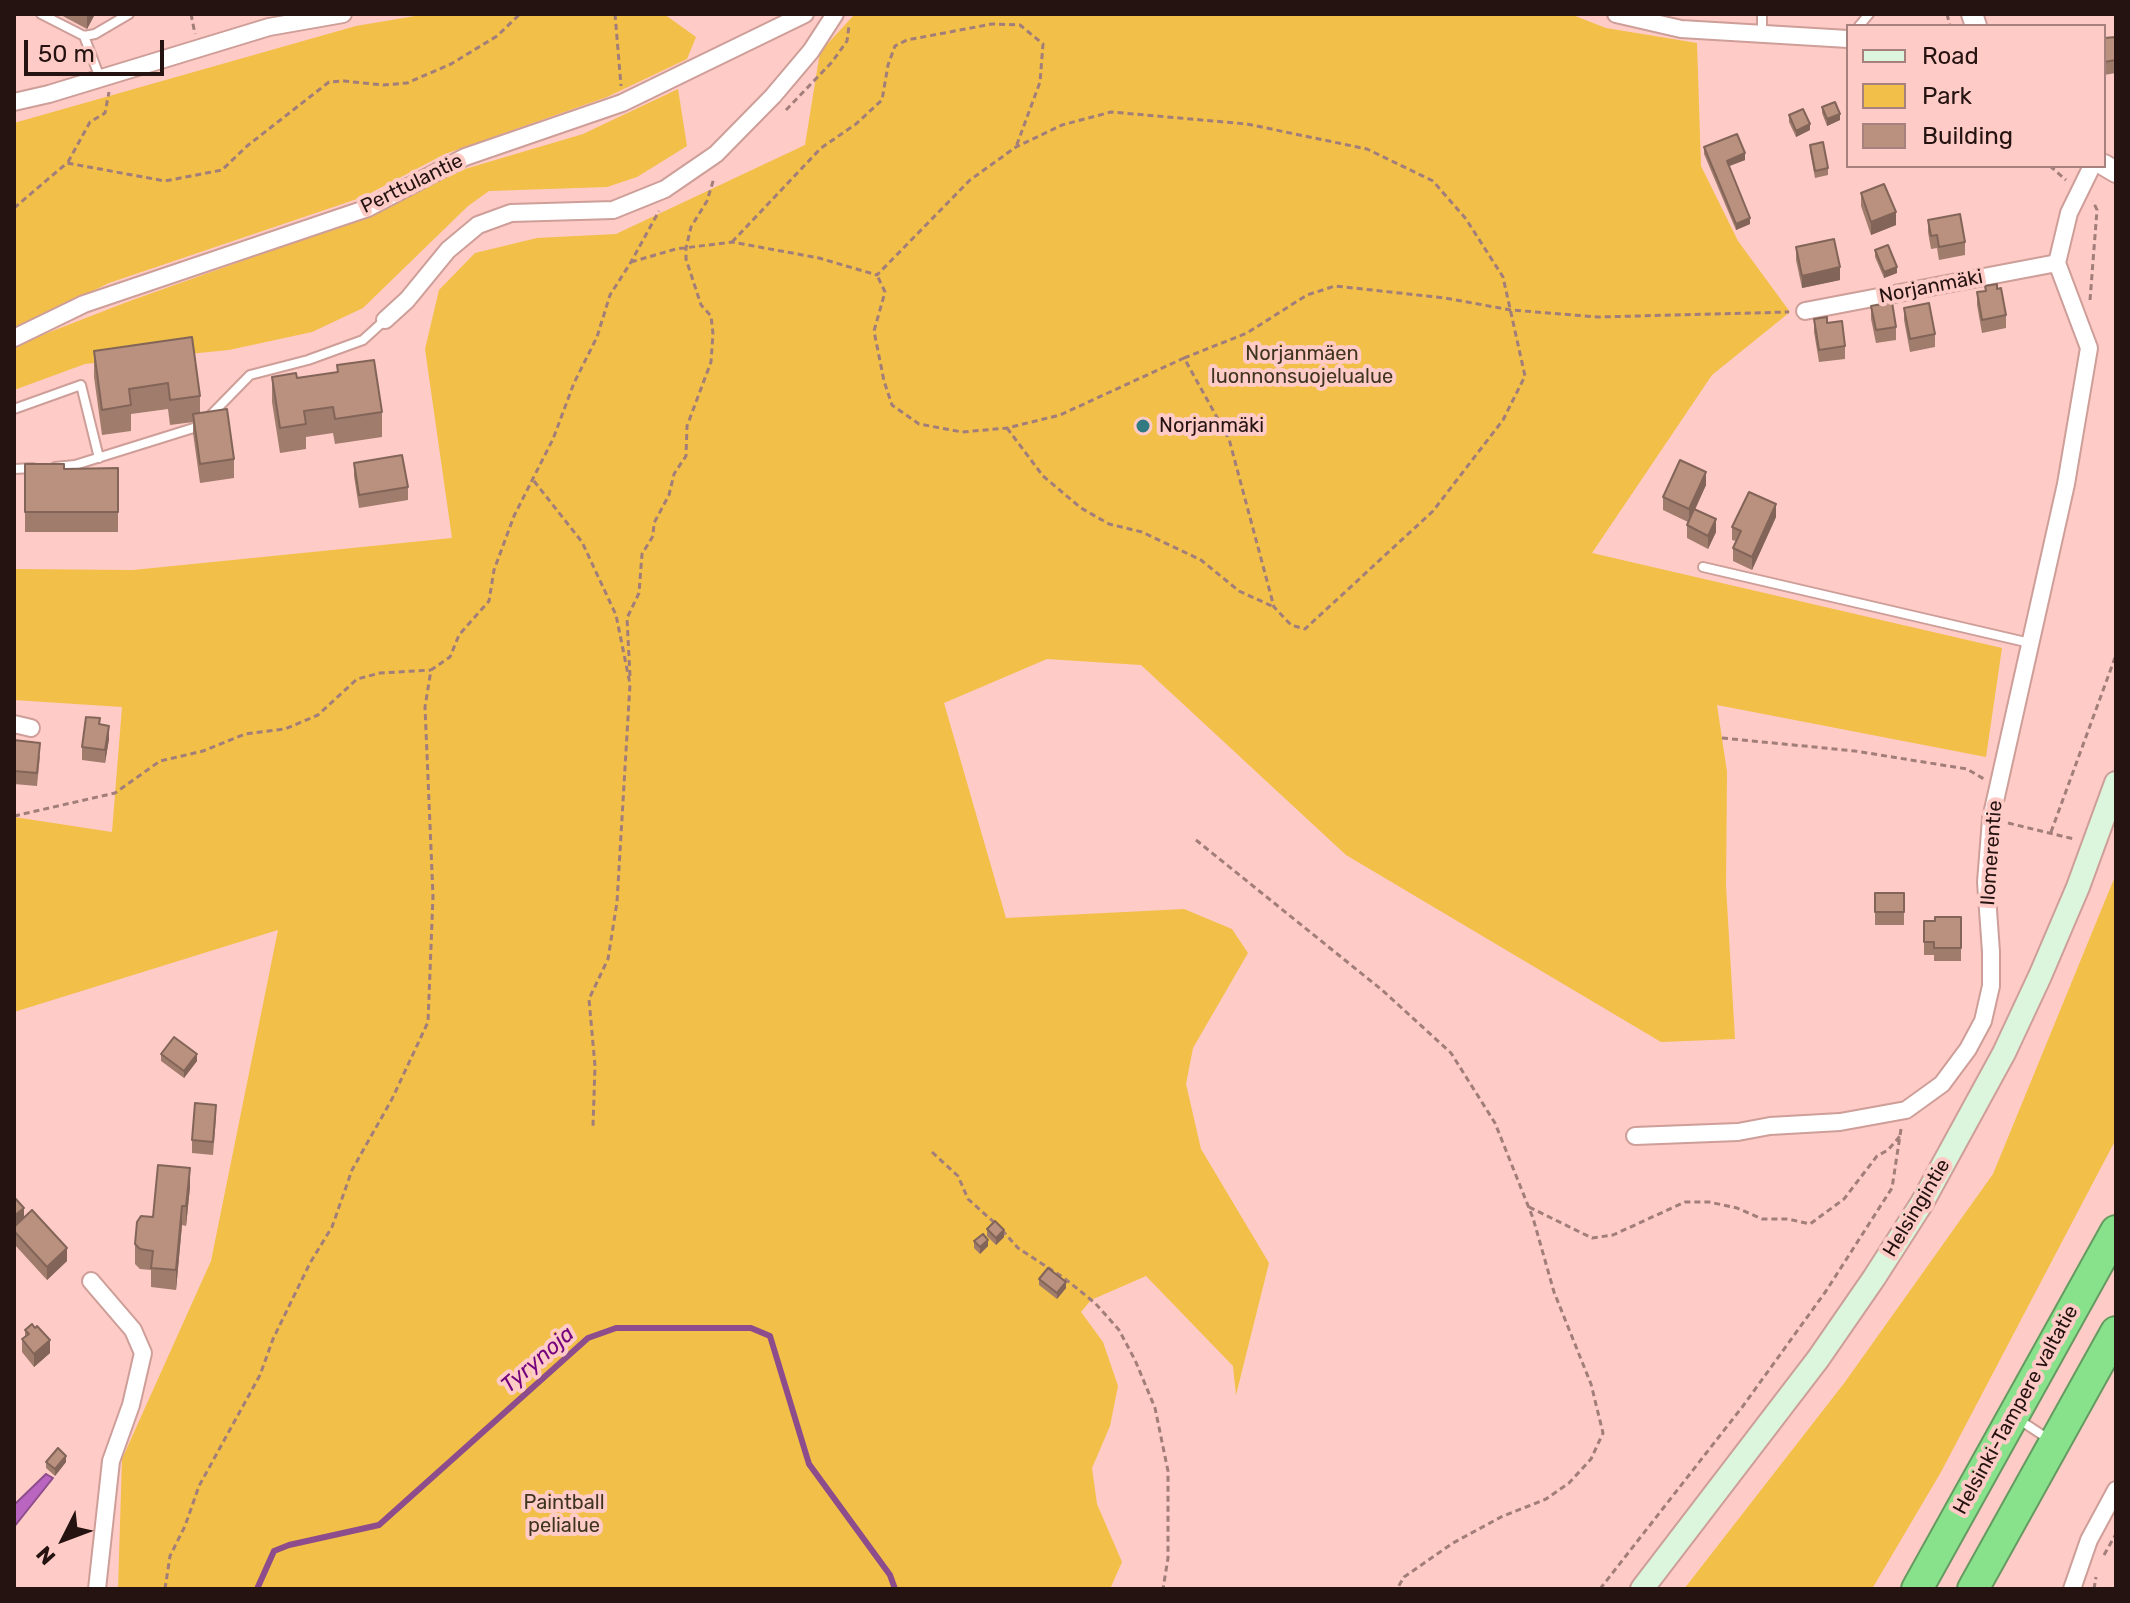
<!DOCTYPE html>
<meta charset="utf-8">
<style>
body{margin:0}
#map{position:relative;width:2130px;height:1603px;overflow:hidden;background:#fecbc6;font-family:Rubik,sans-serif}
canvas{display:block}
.frame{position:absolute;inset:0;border:16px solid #241311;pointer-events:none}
.legend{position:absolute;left:1846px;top:24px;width:260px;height:144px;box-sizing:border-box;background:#fecbc6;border:2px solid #a7817e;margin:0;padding:10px 14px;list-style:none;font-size:24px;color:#241311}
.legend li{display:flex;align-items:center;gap:16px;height:40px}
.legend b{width:40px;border:2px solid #a7817e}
.north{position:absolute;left:24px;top:1499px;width:80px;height:80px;-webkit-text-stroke:6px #fecbc6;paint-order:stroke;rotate:228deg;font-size:22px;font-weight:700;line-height:32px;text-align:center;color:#241311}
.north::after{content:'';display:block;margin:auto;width:28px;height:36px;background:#241311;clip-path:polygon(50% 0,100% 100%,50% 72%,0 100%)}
.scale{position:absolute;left:24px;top:40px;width:140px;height:36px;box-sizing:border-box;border:4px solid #241311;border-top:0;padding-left:10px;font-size:24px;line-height:28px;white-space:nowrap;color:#241311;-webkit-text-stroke:6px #fecbc6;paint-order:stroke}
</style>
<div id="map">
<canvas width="2130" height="1603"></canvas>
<div class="frame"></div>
<ul class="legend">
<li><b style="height:10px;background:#dbf6dc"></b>Road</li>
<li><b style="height:22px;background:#f2bf48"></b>Park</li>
<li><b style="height:22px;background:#ba907e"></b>Building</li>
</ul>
<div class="north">N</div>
<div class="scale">50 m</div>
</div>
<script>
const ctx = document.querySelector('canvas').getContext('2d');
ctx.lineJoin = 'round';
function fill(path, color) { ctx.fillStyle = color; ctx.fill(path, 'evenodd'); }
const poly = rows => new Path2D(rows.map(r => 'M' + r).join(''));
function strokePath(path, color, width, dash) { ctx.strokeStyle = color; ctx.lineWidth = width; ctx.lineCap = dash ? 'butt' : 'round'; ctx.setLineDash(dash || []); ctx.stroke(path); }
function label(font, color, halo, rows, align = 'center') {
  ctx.font = font + ' Rubik,sans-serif'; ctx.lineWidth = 8; ctx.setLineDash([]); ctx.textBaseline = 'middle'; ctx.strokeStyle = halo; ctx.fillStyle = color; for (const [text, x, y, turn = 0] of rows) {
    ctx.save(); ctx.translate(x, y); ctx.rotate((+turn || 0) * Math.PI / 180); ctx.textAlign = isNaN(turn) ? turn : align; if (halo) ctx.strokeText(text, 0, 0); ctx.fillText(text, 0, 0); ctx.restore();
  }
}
fill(poly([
 [427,14,664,14,696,37,687,59,607,97,445,154,363,197,109,283,14,330,14,123,356,26],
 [855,14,1570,14,1606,28,1697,43,1701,166,1738,241,1790,312,1712,375,1592,553,2002,648,1986,757,1717,705,1727,772,1726,886,1735,1039,1661,1042,1346,855,1141,665,1047,659,944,703,1006,918,1184,909,1232,929,1248,953,1193,1048,1186,1084,1201,1149,1269,1263,1236,1395,1233,1366,1146,1276,1091,1300,1081,1312,1103,1342,1118,1386,1110,1426,1092,1468,1097,1504,1122,1562,1110,1589,118,1589,122,1459,211,1261,278,930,14,1012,14,817,112,832,122,707,14,700,14,569,133,570,452,538,425,349,439,290,475,253,537,238,616,234,805,145,820,52],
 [678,89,687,146,637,177,607,187,489,191,468,206,363,308,312,332,229,350,85,364,14,390,14,346,127,302,368,216,465,169,583,134],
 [2116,874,2116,1139,1941,1472,1872,1589,1684,1589,1845,1382,1993,1174]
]), '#f2bf48');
const water = poly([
 [46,1474,53,1478,14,1527,14,1505,46,1474]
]);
fill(water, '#ba65bf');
strokePath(water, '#8d4c8b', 2);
strokePath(poly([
 [257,1589,274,1551,289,1545,379,1525,588,1338,616,1328,751,1328,770,1336,809,1464,890,1575,895,1589]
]), '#8d4c8b', 6);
const service = poly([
 [41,14,84,36,95,34,129,14],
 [1762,14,1762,35],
 [1859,26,1869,14],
 [84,36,100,78],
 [14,409,81,385,99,458],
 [55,467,75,465,200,426,250,375,308,360,363,340,385,320],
 [14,469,33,468],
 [1703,567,2030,643],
 [2018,1419,2050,1440]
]);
const minor = poly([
 [1616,14,1681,29,1848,39],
 [14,102,49,94,269,27,343,14],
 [1805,311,2057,263],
 [385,320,407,300,448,250,478,225,511,213,613,210,665,189,716,154,773,96,811,51,835,14],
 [14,338,84,304,368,208,465,157,622,103,805,14],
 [14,724,31,728],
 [1635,1136,1738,1132,1770,1126,1840,1122,1906,1110,1942,1084,1968,1049,1983,1021,1991,986,1991,952,1986,882,1991,819,2066,484,2089,348,2057,263,2069,213,2092,166],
 [91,1281,133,1330,143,1353,131,1405,111,1461,97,1589],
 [2072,1589,2089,1540,2116,1490]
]);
const tertiary = poly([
 [1972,14,1976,26],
 [2104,165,2116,172]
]);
const secondary = poly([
 [1642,1589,1818,1359,1874,1278,1922,1203,2004,1053,2040,976,2078,887,2116,783]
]);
const motorway = poly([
 [1917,1589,2116,1231],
 [1973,1589,2116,1332]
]);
strokePath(service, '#ce9e99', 12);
strokePath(minor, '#ce9e99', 20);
strokePath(tertiary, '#ce9e99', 24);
strokePath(secondary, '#ce9e99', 26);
strokePath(motorway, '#659a61', 34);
strokePath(poly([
 [191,14,195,34],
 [615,14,621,86],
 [1947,14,1950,26],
 [786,110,832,62,847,41,849,26],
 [68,162,90,122,105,113,109,92],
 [2050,166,2066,180],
 [14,208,67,163,165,181,222,170,247,146,329,82,344,81,383,85,407,83,451,64,497,36,520,14],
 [732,242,821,148,856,124,882,100,888,65,895,46,907,40,992,24,1020,25,1043,44,1040,82,1016,147],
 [631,262,676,249,732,242,819,258,877,275,970,180,1016,147,1062,125,1111,112,1247,124,1367,149,1433,181,1466,219,1503,277,1525,376,1503,420,1433,511,1305,629,1291,625,1274,607,1229,439,1184,358,1060,415,1007,428,962,432,919,424,892,405,884,381,874,331,885,292,877,275],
 [2090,300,2097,210,2093,201],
 [1184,358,1247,333,1307,295,1335,286,1445,298,1511,310,1598,317,1789,312],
 [1007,428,1043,476,1081,508,1109,524,1142,532,1201,560,1239,591,1274,607],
 [534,481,582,542,616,615,630,684,617,902,608,959,589,999,595,1066,593,1126],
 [630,676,627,618,639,593,642,554,653,536,654,523,669,495,674,474,686,456,687,426,711,362,713,334,711,316,701,305,686,259,686,248,691,227,707,201,714,178],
 [1722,738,1855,751,1967,769,1984,779],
 [14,816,115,793,160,761,203,751,245,734,285,729,318,715,357,679,380,673,431,670],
 [2008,823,2074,839],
 [2051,832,2116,655],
 [1196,840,1382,990,1451,1053,1495,1123,1533,1218,1554,1292,1591,1384,1603,1433,1591,1459,1569,1483,1546,1499,1501,1517,1453,1543,1404,1577,1397,1589],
 [932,1152,958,1176,968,1199,996,1224],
 [1529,1207,1592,1238,1613,1235,1685,1202,1709,1202,1737,1208,1762,1219,1788,1219,1810,1224,1844,1199,1877,1156,1888,1150,1900,1136],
 [1002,1230,1018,1248,1064,1278,1095,1303,1119,1330,1135,1360,1155,1408,1168,1471,1168,1558,1163,1589],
 [2104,1555,2116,1534],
 [165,1589,170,1556,185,1526,199,1486,260,1375,273,1339,310,1263,332,1227,352,1170,392,1099,428,1022,433,896,425,707,431,670,450,657,459,635,489,601,494,570,514,516,553,439,574,383,597,337,610,295,631,262,659,211],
 [1600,1589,1743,1406,1826,1291,1892,1188,1901,1129],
 [2094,1589,2096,1577]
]), '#a27e7a', 3, [6, 4]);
strokePath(service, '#fff', 8);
strokePath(minor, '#fff', 16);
strokePath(tertiary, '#fff', 20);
strokePath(secondary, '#dbf6dc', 22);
strokePath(motorway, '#88e28c', 30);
fill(poly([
 [59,14,95,14,87,29],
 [2116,37,2116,73,2104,75,2104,38],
 [1822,107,1840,120,1827,126,1822,113],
 [1789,115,1810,130,1796,137,1789,122],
 [1810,145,1828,168,1828,175,1815,178,1810,151],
 [1704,147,1745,160,1729,166,1750,224,1736,230,1704,154],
 [1861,193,1896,225,1871,235,1861,206],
 [1928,220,1965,242,1965,255,1939,260,1937,248,1931,249,1928,232],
 [1796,247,1840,280,1802,288,1796,260],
 [1875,250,1897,273,1884,278,1875,257],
 [1985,286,2006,315,2006,328,1982,333,1977,305,1977,292,1985,291],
 [1871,306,1896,327,1896,340,1876,343,1871,319],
 [1904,308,1935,334,1935,347,1910,352,1904,320],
 [1814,319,1827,323,1845,346,1845,359,1819,362,1814,332],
 [94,351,200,396,200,413,234,459,234,478,200,483,193,433,193,422,170,425,168,409,131,414,131,431,102,435,94,377],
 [337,365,382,412,382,437,335,444,333,433,306,437,306,449,280,453,272,402,272,377,297,378,337,372],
 [354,463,408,487,408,500,359,508,354,476],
 [25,464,64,469,118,468,118,532,25,532],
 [1706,485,1695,510,1716,532,1708,549,1687,538,1687,525,1688,522,1663,510,1663,497],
 [1776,517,1752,570,1733,561,1733,548,1736,541,1732,540,1732,527],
 [100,724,109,739,105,763,82,760,82,747],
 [14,740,40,756,37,786,14,784],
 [1875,893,1904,893,1904,925,1875,925],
 [1961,917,1961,961,1934,961,1934,955,1924,955,1924,921,1935,921],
 [161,1054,197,1061,184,1078,161,1061],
 [216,1118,213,1155,192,1153,192,1140],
 [190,1187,186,1226,182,1225,176,1290,151,1287,151,1270,140,1269,135,1264,135,1244,153,1217],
 [14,1197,24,1218,67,1261,47,1280,14,1244],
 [987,1229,1004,1237,996,1245,987,1236],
 [974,1241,988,1246,980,1254,974,1248],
 [1039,1279,1066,1288,1057,1299,1039,1285],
 [35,1328,50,1353,34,1367,22,1352,22,1339,25,1337,25,1330],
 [46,1462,66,1462,55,1476,46,1468]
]), '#a07c6c');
fill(poly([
 [87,14,95,14,87,29],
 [1840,114,1840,120,1827,126,1827,119],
 [1810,124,1810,130,1796,137,1796,131],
 [1745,153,1745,160,1727,167,1727,161],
 [1896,212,1896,225,1871,235,1871,222],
 [1750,218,1750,224,1736,230,1736,224],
 [1840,267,1840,280,1802,288,1802,276],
 [1897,267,1897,273,1884,278,1884,272],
 [1706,472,1706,485,1689,522,1689,509],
 [1776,504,1776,517,1752,570,1752,557],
 [1716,519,1716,532,1708,549,1708,536],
 [109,726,109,739,105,763,105,750],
 [197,1054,197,1061,184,1078,184,1071],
 [190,1168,190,1187,186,1226,186,1206],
 [182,1206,182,1225,176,1290,176,1270],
 [24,1208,24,1220,14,1229,14,1216],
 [1004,1230,1004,1237,996,1245,996,1238],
 [988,1240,988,1246,980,1254,980,1247],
 [67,1248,67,1261,47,1280,47,1267],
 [1066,1282,1066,1288,1057,1299,1057,1293],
 [50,1340,50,1353,34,1367,34,1354],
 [66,1456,66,1462,55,1476,55,1469]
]), '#826558');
const building = poly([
 [2116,37,2116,60,2104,62,2104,38,2116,37],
 [1835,102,1840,114,1827,119,1822,107,1835,102],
 [1803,109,1810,124,1796,131,1789,115,1803,109],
 [1737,134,1745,153,1727,161,1750,218,1736,224,1704,147,1737,134],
 [1823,142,1828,168,1815,171,1810,145,1823,142],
 [1884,184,1896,212,1871,222,1861,193,1884,184],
 [1960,214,1965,242,1939,247,1937,235,1931,236,1928,220,1960,214],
 [1834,239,1840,267,1802,276,1796,247,1834,239],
 [1888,245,1897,267,1884,272,1875,250,1888,245],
 [1997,284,1997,289,2001,288,2006,315,1982,320,1977,292,1986,291,1985,286,1997,284],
 [1892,302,1896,327,1876,330,1871,306,1892,302],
 [1929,303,1935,334,1910,339,1904,308,1929,303],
 [1827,317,1827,323,1842,321,1845,346,1819,350,1814,319,1827,317],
 [192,337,200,396,170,400,168,383,129,389,131,405,102,410,94,351,192,337],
 [374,360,382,412,335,419,333,407,304,411,306,424,280,428,272,377,296,373,297,378,338,372,337,365,374,360],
 [227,409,234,459,200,464,193,414,227,409],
 [402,455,408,487,359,495,354,463,402,455],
 [1680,460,1706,472,1689,509,1663,497,1680,460],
 [25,464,64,464,64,469,118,468,118,512,25,512,25,464],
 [1749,492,1776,504,1752,557,1733,548,1741,531,1732,527,1749,492],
 [1694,509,1716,519,1708,536,1687,525,1694,509],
 [86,717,100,718,99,724,109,726,105,750,82,747,86,717],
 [14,740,40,743,37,773,14,771,14,740],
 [1875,893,1904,893,1904,912,1875,912,1875,893],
 [1935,917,1961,917,1961,948,1934,948,1934,942,1924,942,1924,921,1935,921,1935,917],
 [174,1037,197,1054,184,1071,161,1054,174,1037],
 [195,1103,216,1105,213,1142,192,1140,195,1103],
 [158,1165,190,1168,186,1206,182,1206,176,1270,151,1268,153,1251,140,1249,135,1244,137,1222,141,1216,153,1217,158,1165],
 [14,1197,24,1208,14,1216,14,1197],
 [32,1210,67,1248,47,1267,14,1231,14,1227,32,1210],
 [995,1221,1004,1230,996,1238,987,1229,995,1221],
 [983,1234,988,1240,980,1247,974,1241,983,1234],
 [1048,1268,1066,1282,1057,1293,1039,1279,1048,1268],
 [32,1324,35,1328,37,1326,50,1340,34,1354,22,1339,29,1334,25,1330,32,1324],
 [58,1448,66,1456,55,1469,46,1462,58,1448]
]);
fill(building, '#ba907e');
strokePath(building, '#826558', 2);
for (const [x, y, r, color] of [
 [1143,426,8,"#317a82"]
]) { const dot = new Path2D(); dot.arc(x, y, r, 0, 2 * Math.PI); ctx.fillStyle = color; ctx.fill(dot); strokePath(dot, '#fecbc6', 3); }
label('20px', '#241311', '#fecbc6', [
 ["Perttulantie",412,184,-26],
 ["Norjanmäki",1931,287,-11],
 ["Ilomerentie",1992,853,-86],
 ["Helsingintie",1917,1208,-59],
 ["Helsinki-Tampere valtatie",2016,1410,-61]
]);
label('20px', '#3f351f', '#fecbc6', [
 ["Norjanmäen",1302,354],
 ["luonnonsuojelualue",1302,377],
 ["Paintball",564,1503],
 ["pelialue",564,1526]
]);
label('20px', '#241311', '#fecbc6', [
 ["Norjanmäki",1159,426]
], 'left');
label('italic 22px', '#75007c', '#fecbc6', [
 ["Tyrynoja",538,1360,-41]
]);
</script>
